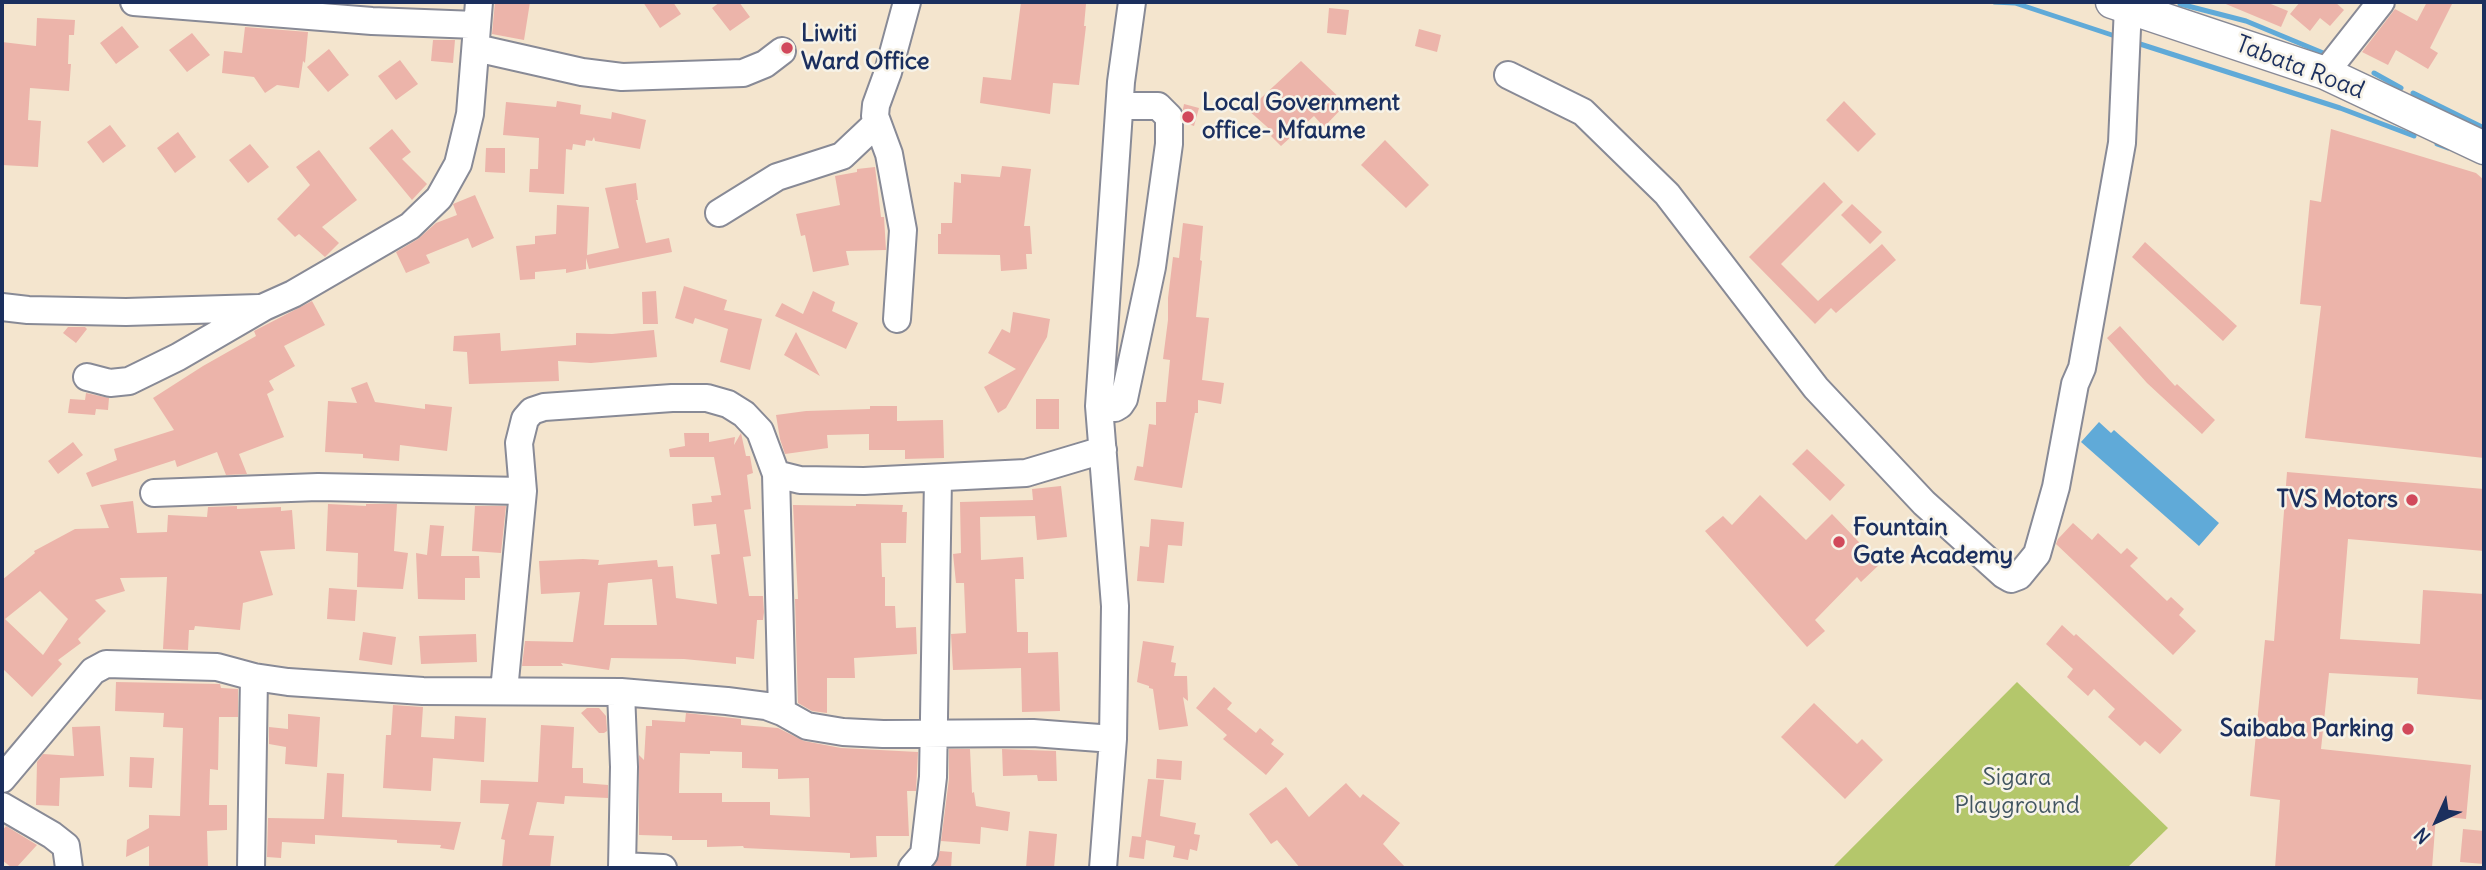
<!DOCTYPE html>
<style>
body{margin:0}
#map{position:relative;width:2486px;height:870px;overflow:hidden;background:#f4e5ce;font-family:Delius,sans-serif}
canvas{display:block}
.frame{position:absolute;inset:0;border:4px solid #1b2f5e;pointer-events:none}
.north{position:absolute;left:2402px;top:786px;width:70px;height:70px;-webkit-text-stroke:5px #f7f3e8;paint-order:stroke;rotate:225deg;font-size:19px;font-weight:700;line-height:28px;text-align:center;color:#1b2f5e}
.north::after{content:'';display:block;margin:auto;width:24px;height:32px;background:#1b2f5e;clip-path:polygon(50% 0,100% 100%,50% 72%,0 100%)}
</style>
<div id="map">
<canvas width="2486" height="870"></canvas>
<div class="frame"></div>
<div class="north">N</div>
</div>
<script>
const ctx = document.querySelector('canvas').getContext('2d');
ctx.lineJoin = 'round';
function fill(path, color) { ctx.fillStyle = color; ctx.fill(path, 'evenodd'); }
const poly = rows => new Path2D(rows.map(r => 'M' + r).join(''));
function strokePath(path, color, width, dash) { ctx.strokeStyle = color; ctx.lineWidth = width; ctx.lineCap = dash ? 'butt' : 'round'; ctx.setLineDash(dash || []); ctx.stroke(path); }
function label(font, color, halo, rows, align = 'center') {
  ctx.font = font + ' Delius,sans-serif'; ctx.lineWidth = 5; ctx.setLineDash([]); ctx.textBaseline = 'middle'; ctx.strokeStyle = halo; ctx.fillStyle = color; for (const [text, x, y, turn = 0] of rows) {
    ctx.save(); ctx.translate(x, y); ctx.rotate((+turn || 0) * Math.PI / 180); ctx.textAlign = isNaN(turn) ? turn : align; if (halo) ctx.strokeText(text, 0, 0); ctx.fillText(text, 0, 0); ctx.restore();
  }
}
fill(poly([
 [2017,682,2168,828,2127,868,1832,868]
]), '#b4c76b');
fill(poly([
 [2099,422,2111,433,2114,430,2219,523,2199,546,2081,442]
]), '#60aad8');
strokePath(poly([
 [1994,2,2015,3,2118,37],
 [2180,4,2246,21,2328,55],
 [2140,44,2340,108,2414,136],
 [2374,73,2401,88],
 [2413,93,2484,128],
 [2437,144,2448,148]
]), '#60aad8', 5);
fill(poly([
 [495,2,530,2,524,40,492,34],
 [643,2,673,2,681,14,660,28],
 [720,2,739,2,750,17,730,31,712,8],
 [1021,2,1086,4,1084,26,1086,26,1079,85,1053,83,1050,114,980,103,983,77,1011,80],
 [2221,2,2266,2,2288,11,2281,27],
 [2300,2,2335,2,2344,10,2330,26,2320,18,2310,31,2290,14],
 [2427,2,2453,2,2430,48,2438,53,2428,69,2396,50,2388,65,2362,52,2395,9,2417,21],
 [1329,8,1349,10,1346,35,1327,33],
 [37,18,75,20,74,35,69,35,68,64,71,64,69,91,30,88,28,120,41,121,38,167,2,165,2,42,36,46],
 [122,26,139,47,116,64,100,43],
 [245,27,308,32,305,63,303,61,299,88,277,85,265,93,254,77,222,73,224,51,242,53],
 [1419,29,1441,35,1437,52,1415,46],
 [192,33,210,55,187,72,169,50],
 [433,40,455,40,453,63,431,61],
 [329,49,349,75,328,92,307,67],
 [400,60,418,84,396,100,378,76],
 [1301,61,1346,104,1324,127,1314,116,1281,146,1271,136,1274,133,1248,110],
 [557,101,581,105,580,114,611,119,612,112,646,120,640,149,595,141,594,137,592,141,586,140,585,146,573,144,572,150,566,149,564,194,529,192,530,169,538,169,539,138,503,135,506,102,556,107],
 [1844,101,1876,134,1858,152,1826,120],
 [1184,104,1199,108,1194,126,1185,123,1183,109],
 [110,125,126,146,103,163,87,142],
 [392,129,411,152,402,159,427,184,412,200,369,148],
 [2331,129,2476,173,2484,180,2484,458,2305,438,2321,306,2300,304,2310,200,2321,202],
 [178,132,196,157,175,173,157,148],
 [1385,140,1429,185,1406,208,1361,165],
 [250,144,269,167,248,183,229,160],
 [486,148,505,148,505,173,485,172],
 [319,150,357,200,322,227,339,243,325,257,299,234,295,237,277,219,310,185,296,167],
 [1002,166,1031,169,1024,226,1030,226,1032,254,1026,254,1027,269,1001,271,1000,255,938,254,938,234,941,234,941,223,952,223,954,182,961,183,961,174,1000,177],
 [875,167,881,217,884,217,886,250,846,251,849,265,813,272,805,235,801,236,796,214,840,205,835,176,857,172,857,169],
 [1824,182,1843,202,1781,264,1818,301,1882,244,1896,260,1836,313,1831,308,1815,324,1749,257],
 [636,183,638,200,636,200,646,243,669,238,672,252,589,269,586,258,586,269,566,273,566,269,535,272,535,279,520,280,516,246,535,244,535,236,556,234,557,205,589,207,587,255,619,248,605,188],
 [475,195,494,238,472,248,468,238,426,255,430,263,406,273,396,252,418,239,436,223,457,215,453,204],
 [1852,204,1882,232,1870,244,1841,215],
 [1183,223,1203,226,1200,260,1202,261,1196,317,1209,318,1202,380,1224,383,1221,404,1198,400,1198,413,1195,413,1182,488,1134,480,1137,466,1143,467,1149,424,1156,425,1156,402,1166,402,1170,360,1163,359,1168,320,1168,298,1173,257,1179,258],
 [2145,242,2237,326,2223,341,2132,257],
 [684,286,727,300,724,310,762,319,750,370,720,362,728,329,695,318,693,324,675,318],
 [656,291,658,324,643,324,642,292],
 [813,291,835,302,832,311,858,323,846,349,775,316,782,303,803,314],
 [312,301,325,325,284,346,295,366,269,381,274,390,267,394,284,437,239,454,247,474,226,475,217,452,177,467,175,460,92,487,86,473,117,460,114,449,174,430,153,398,203,366,256,336,254,331],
 [1013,312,1050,319,1047,337,1006,408,998,413,984,387,1016,369,988,353,1002,329,1010,333],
 [2120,326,2175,386,2177,384,2215,420,2202,434,2147,383,2107,338],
 [68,327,85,327,87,329,76,343,63,333],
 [654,330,657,357,591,363,558,361,559,381,469,384,467,352,453,351,454,336,500,333,501,351,576,345,576,333,612,334],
 [796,332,820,376,784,355],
 [367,382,375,402,425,409,425,404,452,407,447,451,400,445,399,461,363,458,363,454,325,452,328,401,357,403,351,388],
 [86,393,109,398,108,410,96,409,95,415,68,413,70,399,85,400],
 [1036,399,1059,399,1059,429,1036,429],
 [870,406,897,406,897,421,943,420,944,458,905,459,905,450,869,450,869,434,827,435,828,448,785,454,780,439,776,415,806,411,870,409],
 [684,433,709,433,709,442,735,437,734,445,741,433,746,456,750,456,753,473,747,475,751,509,744,510,751,556,743,557,749,596,763,596,764,612,763,620,757,620,754,659,736,657,736,664,684,659,611,658,609,670,561,663,563,666,522,666,525,641,573,642,580,592,541,594,539,561,583,559,599,560,598,565,657,560,658,567,673,566,676,598,717,604,711,555,720,554,716,524,694,526,692,504,712,502,711,496,721,495,714,457,670,457,669,449,685,446],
 [652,579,657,625,604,625,608,583],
 [73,442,83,455,58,474,48,461],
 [1807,449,1845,485,1830,501,1792,464],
 [2287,472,2484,489,2484,551,2348,539,2340,639,2420,644,2423,590,2484,594,2484,700,2417,694,2418,678,2329,673,2321,749,2471,765,2466,819,2436,816,2432,868,2275,868,2280,800,2250,796,2265,640,2274,641],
 [1061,486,1067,537,1037,540,1035,516,980,517,981,560,1023,557,1024,579,1015,579,1017,632,1028,632,1028,653,1058,652,1060,711,1022,712,1021,668,953,670,951,634,966,633,964,583,956,583,953,554,961,553,960,502,1033,500,1032,489],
 [1760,495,1806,540,1832,514,1880,564,1861,582,1857,577,1815,620,1825,631,1807,647,1705,531,1723,516,1732,525],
 [133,501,137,533,167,532,168,515,207,517,208,507,237,506,237,509,281,507,281,511,292,510,295,549,260,551,273,595,243,603,240,630,195,626,194,630,189,630,188,650,163,649,167,577,120,578,125,591,95,600,106,611,78,639,81,643,58,660,62,664,32,697,2,668,2,580,35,553,34,551,75,529,109,528,100,505],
 [40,591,68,619,43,655,5,619],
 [328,504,366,506,366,504,397,504,394,551,408,553,403,589,357,587,358,553,326,551],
 [856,504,903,505,902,512,907,512,906,543,881,543,882,577,885,577,885,606,895,606,896,628,916,627,917,654,854,658,855,678,827,678,827,713,812,711,798,703,795,599,798,599,793,505,856,506],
 [475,506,506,506,501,553,472,551],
 [1151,519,1184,522,1182,546,1168,545,1164,583,1137,581,1140,546,1149,547],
 [2073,523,2092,540,2098,533,2121,554,2127,548,2138,558,2130,566,2167,601,2171,597,2184,609,2179,615,2196,631,2173,655,2056,544,2058,539],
 [430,525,444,526,441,556,479,556,480,578,465,578,465,600,418,599,416,553,427,555],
 [329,588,357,590,355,621,327,619],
 [2062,625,2074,636,2076,634,2182,730,2160,754,2145,741,2140,746,2108,717,2115,709,2094,689,2088,696,2067,677,2073,669,2046,644],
 [363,632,396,637,392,665,359,660],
 [476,634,477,662,421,664,419,636],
 [1143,641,1174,646,1171,662,1176,663,1174,676,1187,676,1188,701,1183,697,1188,726,1159,730,1153,689,1149,688,1149,686,1137,682],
 [116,682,220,684,221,688,238,689,238,717,219,717,218,770,210,769,209,805,227,805,227,830,207,831,208,868,149,868,149,846,126,857,127,840,149,828,149,815,180,816,183,728,163,727,164,713,115,711],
 [1214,687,1232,703,1227,709,1256,733,1260,728,1274,740,1271,744,1284,754,1266,775,1223,739,1227,735,1196,708],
 [1814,703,1857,744,1862,739,1883,760,1845,799,1781,737],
 [393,705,423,707,421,737,454,739,455,716,486,718,484,762,433,758,431,791,383,788,386,735,391,735],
 [587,708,599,708,606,716,607,731,604,733,599,733,581,713],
 [686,713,741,719,741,725,778,728,804,741,841,748,918,752,916,791,907,791,909,836,876,836,877,857,850,858,850,853,744,848,743,846,707,847,707,840,672,840,672,836,639,835,639,755,644,760,646,726,652,726,652,720,685,722],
 [710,751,742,752,742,768,778,769,778,779,809,778,810,817,770,815,770,802,722,802,722,793,679,793,680,753,710,754],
 [288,714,320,717,317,767,285,764,286,747,269,744,269,727,288,729],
 [541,725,574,727,572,768,583,768,583,783,608,785,608,798,565,796,564,804,537,802,529,835,554,836,550,868,502,868,505,840,501,839,509,804,480,803,481,780,538,782],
 [100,726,104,776,60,778,59,806,36,805,37,762,43,754,74,756,72,727],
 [949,749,970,749,972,793,974,792,976,806,1010,812,1008,831,981,827,980,844,941,841,949,779],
 [1002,749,1056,751,1057,781,1038,781,1037,775,1003,776],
 [130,757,154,758,152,788,129,787],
 [1157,759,1182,761,1181,780,1156,778],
 [327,773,344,774,342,817,461,822,454,850,440,848,441,845,397,843,397,840,315,835,315,844,282,842,281,858,267,857,268,818,324,819],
 [1148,779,1164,780,1160,816,1196,823,1194,834,1200,835,1197,851,1190,849,1188,860,1173,857,1175,846,1146,840,1144,859,1129,857,1132,836,1141,837],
 [1346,783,1360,798,1363,794,1400,823,1383,844,1406,868,1300,868,1277,840,1271,844,1249,814,1286,787,1309,817],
 [6,826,37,845,16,868,12,868,2,860,2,831],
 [2463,829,2484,831,2484,864,2460,862],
 [1029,831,1057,834,1054,868,1026,868],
 [940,851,952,852,951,868,933,868]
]), '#ecb4aa');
const minor = poly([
 [134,2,372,21,476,25],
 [476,48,582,72,622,77,743,73,765,64,782,51],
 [2325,73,2381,2],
 [1508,75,1583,112,1667,194,1816,388,1924,503,2004,575,2011,579,2019,576,2037,554,2056,487,2075,384,2082,368,2122,143,2128,6],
 [719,213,777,177,842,156,877,123],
 [2,307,28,310,126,312,259,308],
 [897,319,903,230,889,154,875,116,876,105,888,72,907,2],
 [87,377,110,383,129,381,178,357,264,307,293,294,410,226,439,198,458,164,470,114,479,2],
 [1099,406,1115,408,1120,405,1124,399,1152,267,1169,144,1169,117,1158,106,1120,106],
 [776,474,782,712],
 [154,493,318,487,523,491],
 [504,691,523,491,519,443,525,419,532,411,544,407,672,398,707,398,728,404,744,414,760,431,776,474,800,480,864,481,1026,473,1103,450],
 [621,692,624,767,622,868],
 [2,779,93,671,106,664,217,667,254,677,288,682,423,691,621,692,727,701,766,706,782,712,807,726,843,732,883,734,1033,733,1113,739],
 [2,806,52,835,66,846,69,868],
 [622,866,663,868],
 [251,868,254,677],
 [912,868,924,854,933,777,938,478],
 [1103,868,1113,739,1115,606,1099,406,1121,82,1132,2]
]);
const major = poly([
 [2112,2,2325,73,2484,148]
]);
strokePath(minor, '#888a96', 30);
strokePath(major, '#888a96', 35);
strokePath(minor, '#fff', 26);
strokePath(major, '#fff', 32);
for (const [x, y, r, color] of [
 [787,48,7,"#d1495b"],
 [1188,117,7,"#d1495b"],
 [2412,500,7,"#d1495b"],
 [1839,542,7,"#d1495b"],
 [2408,729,7,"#d1495b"]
]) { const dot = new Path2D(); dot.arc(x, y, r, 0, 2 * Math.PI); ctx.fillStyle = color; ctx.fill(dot); strokePath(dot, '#f7f3e8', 2.5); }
label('bold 24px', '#1b2f5e', '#f7f3e8', [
 ["Liwiti",801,34],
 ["Ward Office",801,62],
 ["Local Government",1202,103],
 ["office- Mfaume",1202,131],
 ["TVS Motors",2398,500,"right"],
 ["Fountain",1853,528],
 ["Gate Academy",1853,556],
 ["Saibaba Parking",2394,729,"right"]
], 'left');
label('24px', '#1b2f5e', '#f7f3e8', [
 ["Tabata Road",2300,68,21]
]);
label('24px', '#415561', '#f7f3e8', [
 ["Sigara",2017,778],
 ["Playground",2017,806]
]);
</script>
